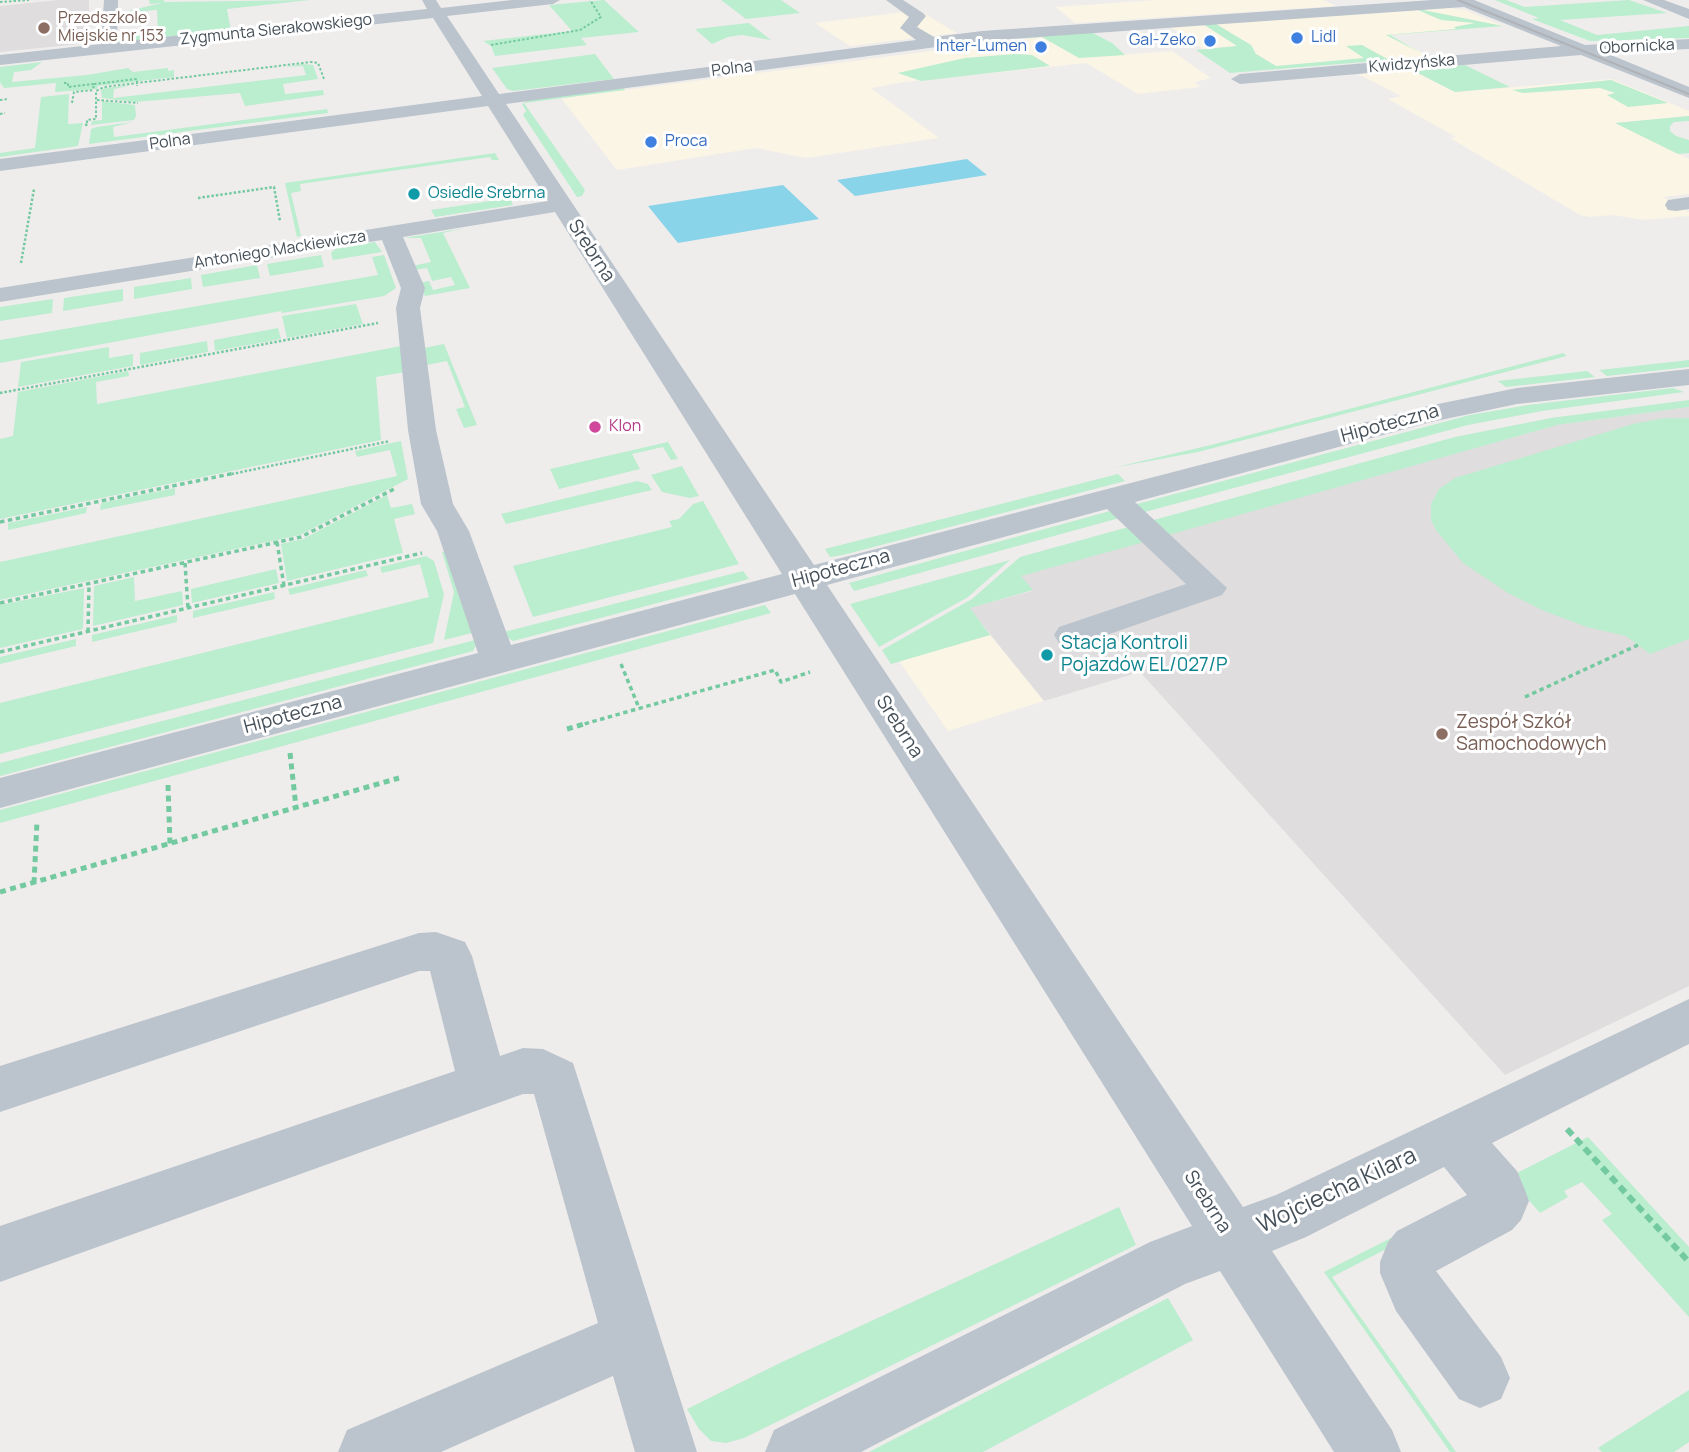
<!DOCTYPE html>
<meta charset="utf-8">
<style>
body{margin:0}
canvas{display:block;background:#efecec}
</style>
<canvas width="1689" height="1452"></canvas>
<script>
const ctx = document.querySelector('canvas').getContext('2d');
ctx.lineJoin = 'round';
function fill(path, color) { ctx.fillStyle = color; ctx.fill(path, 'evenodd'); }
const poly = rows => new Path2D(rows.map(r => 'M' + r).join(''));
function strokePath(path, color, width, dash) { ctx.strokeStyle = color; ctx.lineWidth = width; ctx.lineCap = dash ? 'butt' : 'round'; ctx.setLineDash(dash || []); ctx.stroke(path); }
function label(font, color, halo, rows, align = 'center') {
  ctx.font = font + ' Manrope,sans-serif'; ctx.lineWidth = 6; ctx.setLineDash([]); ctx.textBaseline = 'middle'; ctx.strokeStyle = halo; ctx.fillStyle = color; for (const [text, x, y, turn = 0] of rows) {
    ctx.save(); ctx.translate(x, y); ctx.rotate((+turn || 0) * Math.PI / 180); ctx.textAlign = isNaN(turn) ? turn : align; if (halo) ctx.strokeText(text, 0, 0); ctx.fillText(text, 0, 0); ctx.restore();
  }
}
fill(poly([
 [1156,0,1323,0,1336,6,1075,23,1056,7],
 [913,7,957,33,850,46,815,23,904,12],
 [1448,8,1465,10,1503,26,1390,35,1428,56,1281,69,1206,24],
 [1203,24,1238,46,1203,49,1169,26],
 [1042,37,1079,58,1172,51,1211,78,1195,82,1200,87,1138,94,1086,63,905,82,871,88,939,138,806,158,756,148,617,170,561,98],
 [1410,69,1455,92,1612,79,1689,111,1689,116,1616,123,1689,159,1689,194,1663,197,1689,212,1689,216,1643,220,1613,215,1589,217,1580,215,1450,138,1456,137,1388,99,1401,96,1356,73],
 [990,635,1044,701,948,731,899,661]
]), '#fbf5e5');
fill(poly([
 [59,0,89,0,89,43,0,52,0,6],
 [1689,407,1689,986,1505,1075,1140,672,1044,701,969,608,1032,591,1020,576,1557,425]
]), '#e0ddde');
fill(poly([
 [149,0,164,0,164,2,310,0,227,9,231,31,118,43,118,38,158,33,157,10,119,13,162,3,150,4],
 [604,0,639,32,581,38,587,45,495,56,491,46,483,41,572,31,549,5],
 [721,0,781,0,800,13,746,19],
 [1495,0,1506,0,1525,7,1629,0,1667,13,1560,20,1597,35,1689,26,1689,38,1590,41,1532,19,1539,18],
 [1418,9,1503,26,1390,35,1421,53,1386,35,1374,36,1456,29,1454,27,1475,23,1441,20,1418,10,1327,15],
 [749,23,771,40,742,35,728,37,712,44,695,29],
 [1203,24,1216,24,1251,45,1256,54,1276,66,1364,58,1346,46,1362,45,1389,60,1230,73,1196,50,1237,46],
 [1091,32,1112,43,1125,55,1079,58,1042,37,984,41],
 [595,54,614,79,513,91,507,89,492,68],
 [1015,54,1032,55,1050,66,921,81,898,73,965,58],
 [42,62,31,70,14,72,12,82,87,75,128,68,133,72,168,68,168,71,174,70,174,77,98,86,97,89,55,92,56,83,4,88,0,82,0,67],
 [303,64,313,65,318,79,283,84,285,94,323,90,324,95,245,106,240,93,135,102,102,98,101,90,105,88,133,85,114,89,113,98,306,75,303,66,283,67],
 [1465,65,1510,87,1455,92,1410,69],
 [1611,80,1668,103,1628,107,1607,95,1615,93,1600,88,1523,93,1512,90],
 [623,88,625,90,524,103,585,190,582,196,577,197,523,115,526,111,522,104,528,100],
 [69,94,68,124,83,123,78,146,0,157,0,153,35,148,41,97],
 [102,101,135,105,136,116,134,120,91,125,92,121,102,120],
 [327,109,328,113,89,144,91,129,97,127,133,122,113,127,114,137],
 [1689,116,1689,121,1674,122,1670,126,1670,131,1676,136,1689,140,1689,153,1678,154,1615,123],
 [495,153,499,160,492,160,490,157,300,184,301,191,291,193,301,236,297,237,285,183],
 [510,198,513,205,435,217,431,210],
 [466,228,443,233,470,288,425,296,419,283,429,281,433,290,455,285,451,277,432,281,427,268,414,270,412,266,431,262,421,238,404,238],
 [375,242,382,252,333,260,331,253,335,249],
 [321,255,324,267,270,276,267,264],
 [384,255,396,288,384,296,282,313,281,311,0,363,0,340,378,275,372,257],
 [257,265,260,278,203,287,201,275],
 [191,278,192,289,134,299,134,287],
 [123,289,123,301,63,311,64,298],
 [53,299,52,313,0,321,0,307],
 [356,304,363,324,287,338,282,316],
 [278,328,281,339,215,351,214,340],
 [207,341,208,352,140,365,140,353],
 [444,344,477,425,464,428,456,409,465,407,447,361,421,366,419,349],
 [401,346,405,372,376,377,381,440,0,519,0,439,13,436,18,392,128,371,129,376,96,382,97,404],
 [109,347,109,358,133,354,133,366,18,387,21,362],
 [1563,353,1567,356,1198,452,1112,468,1211,445],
 [1689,360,1689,367,1607,376,1599,370],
 [1587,371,1595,377,1506,387,1498,381],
 [1673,388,1684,392,1542,411,1468,425,1141,513,1137,504,1470,415,1528,405],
 [1689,400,1689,407,1557,425,1165,536,1150,521,1455,437,1551,418],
 [1665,418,1689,418,1689,639,1650,654,1626,636,1587,627,1544,611,1508,593,1463,563,1436,530,1431,520,1431,504,1439,489,1455,478,1633,424],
 [401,441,408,479,300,535,0,600,0,562,397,476,390,450,357,457,355,451],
 [668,442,678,459,671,460,663,447,632,454,640,469,559,489,550,469],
 [682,466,699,496,690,498,662,492,651,475],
 [1118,474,1125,481,843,555,830,557,825,549],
 [637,481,648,484,652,490,506,524,501,514],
 [175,488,175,495,100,510,101,503],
 [387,495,391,508,412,504,415,514,394,519,403,553,287,581,281,544,303,539],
 [703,501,739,564,533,617,513,566,672,527,669,521,679,519,693,504],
 [87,507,86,513,8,530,8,523],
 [1110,511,1123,517,854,591,849,583],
 [1132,526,1148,541,1021,576,1033,590,970,608,990,635,891,664,882,650,972,599,1020,557],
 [449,551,476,632,444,640,454,592,442,552],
 [426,556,434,561,444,594,433,643,0,754,0,703,429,597,420,564,382,573,380,567],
 [1010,560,968,597,879,647,850,604],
 [276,569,279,583,192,603,191,589],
 [366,570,368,576,290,595,288,589],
 [743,571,749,579,513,641,500,633],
 [134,577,135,601,182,591,183,605,93,626,94,586],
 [84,588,83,629,0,648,0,605],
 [274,592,275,599,193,618,193,611],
 [765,605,771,613,0,823,0,810],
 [177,615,177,622,92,642,92,635],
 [76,639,76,646,0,664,0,657],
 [479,639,473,651,0,776,0,763],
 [1588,1137,1689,1247,1689,1317,1602,1220,1612,1214,1582,1182,1564,1191,1568,1197,1540,1213,1509,1177],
 [1119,1207,1136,1245,744,1438,726,1443,711,1441,699,1429,687,1409,782,1362],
 [1452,1207,1456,1213,1332,1277,1456,1452,1450,1452,1324,1272],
 [1168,1298,1193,1340,983,1452,869,1452],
 [1689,1390,1689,1442,1674,1452,1602,1452,1598,1448]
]), '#bbedcf');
fill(poly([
 [967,159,987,175,855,196,837,180],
 [783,185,819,219,678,243,648,206]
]), '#89d4e9');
strokePath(poly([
 [0,2,29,0],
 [491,45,580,30,601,17,590,0],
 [64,83,68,83,68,87,94,84,93,90],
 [94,84,137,79,137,86],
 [0,100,8,99],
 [97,100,138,103],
 [72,103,74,92,94,90],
 [0,114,5,113],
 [87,123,87,120,96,119,96,91,104,87,311,62,318,63,324,79]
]), '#74caa0', 2, [2.5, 2]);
strokePath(poly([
 [86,126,87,121],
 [198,198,274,187,280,221],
 [21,263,34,189],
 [0,393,378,323],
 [227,475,390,441]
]), '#74caa0', 2.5, [2.5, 2]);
strokePath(poly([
 [0,522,235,473],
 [277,542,284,586],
 [185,563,188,608],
 [0,603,301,537,396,488],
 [88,632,89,585],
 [0,652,422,553],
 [621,664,639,708],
 [1525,697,1638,645],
 [577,726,775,670,781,682,810,672]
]), '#74caa0', 3.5, [4.5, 3.5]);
strokePath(poly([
 [567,729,584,724],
 [290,753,296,807],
 [168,785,170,844],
 [34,883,37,821],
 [0,892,399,778]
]), '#74caa0', 5, [6, 4.5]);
strokePath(poly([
 [1567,1129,1689,1262]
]), '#74caa0', 6, [8, 5]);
fill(poly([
 [104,0,118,0,117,42,427,9,422,0,436,0,441,8,512,0,560,0,553,4,447,16,499,94,916,40,900,28,909,17,886,0,903,0,923,13,926,16,917,27,934,37,982,31,1432,0,1474,0,1585,45,1689,39,1689,49,1606,53,1689,87,1689,98,1581,55,1240,84,1231,79,1240,74,1561,46,1464,7,982,41,506,104,814,565,1428,406,1517,388,1689,369,1689,385,1517,404,1431,422,1135,502,1227,588,1222,595,1072,647,1059,643,1054,635,1059,627,1186,584,1107,509,827,585,1243,1207,1276,1195,1689,999,1689,1044,1492,1143,1517,1171,1525,1190,1529,1201,1521,1220,1512,1230,1436,1271,1501,1357,1510,1378,1501,1399,1480,1408,1459,1399,1396,1311,1380,1273,1380,1262,1388,1242,1397,1231,1467,1195,1444,1167,1306,1237,1272,1251,1392,1430,1401,1452,1334,1452,1220,1271,1185,1284,861,1452,765,1452,774,1430,1150,1242,1192,1226,795,594,0,808,0,778,478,653,437,531,421,504,408,430,396,308,401,288,382,240,0,302,0,288,548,201,488,106,0,171,0,159,482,96,433,18,0,65,0,55,101,44,104,0],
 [555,212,782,574,511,645,469,531,453,504,436,430,420,308,425,288,403,237,555,212],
 [1643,0,1664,0,1689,9,1689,19,1643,0],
 [1689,197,1689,209,1676,211,1668,210,1665,205,1668,200,1689,197],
 [436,932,465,942,472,956,500,1056,523,1048,543,1049,573,1063,697,1452,635,1452,613,1376,441,1452,338,1452,347,1430,598,1323,534,1094,523,1094,0,1282,0,1226,455,1071,430,971,419,971,0,1112,0,1066,419,933,436,932]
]), '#bbc4cc');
strokePath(poly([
 [1458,0,1689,94]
]), '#afb2b7', 2);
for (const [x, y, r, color] of [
 [44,28,7,"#8d6e63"],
 [1297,38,7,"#3f7fe0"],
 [1210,41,7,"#3f7fe0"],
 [1041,47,7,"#3f7fe0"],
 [651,142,7,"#3f7fe0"],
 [414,194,7,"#0f9aa8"],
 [595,427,7,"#d1479c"],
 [1047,655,7,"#0f9aa8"],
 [1442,734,7,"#8d6e63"]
]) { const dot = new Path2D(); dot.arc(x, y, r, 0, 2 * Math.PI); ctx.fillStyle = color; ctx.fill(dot); strokePath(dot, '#fff', 2.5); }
label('16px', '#785e54', '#fff', [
 ["Przedszkole",58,19],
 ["Miejskie nr 153",58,37]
], 'left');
label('16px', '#455059', '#fff', [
 ["Zygmunta Sierakowskiego",276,30,-6],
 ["Obornicka",1637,47,-3],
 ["Kwidzyńska",1412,64,-5],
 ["Polna",732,69,-7],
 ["Polna",170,142,-8],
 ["Antoniego Mackiewicza",280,250,-9]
]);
label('16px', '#366cbe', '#fff', [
 ["Lidl",1311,38],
 ["Gal-Zeko",1196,41,"right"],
 ["Inter-Lumen",1027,47,"right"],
 ["Proca",665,142]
], 'left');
label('16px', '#0d838f', '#fff', [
 ["Osiedle Srebrna",428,194]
], 'left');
label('16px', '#b23c85', '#fff', [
 ["Klon",609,427]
], 'left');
label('19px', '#455059', '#fff', [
 ["Srebrna",591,251,57],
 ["Hipoteczna",1390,424,-15],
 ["Hipoteczna",841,569,-15],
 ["Hipoteczna",293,715,-15],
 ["Srebrna",899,727,57],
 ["Srebrna",1207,1202,57]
]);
label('19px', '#0d838f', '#fff', [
 ["Stacja Kontroli",1061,644],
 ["Pojazdów EL/027/P",1061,666]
], 'left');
label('19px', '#785e54', '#fff', [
 ["Zespół Szkół",1456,723],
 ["Samochodowych",1456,745]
], 'left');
label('23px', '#455059', '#fff', [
 ["Wojciecha Kilara",1337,1191,-25]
]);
</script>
